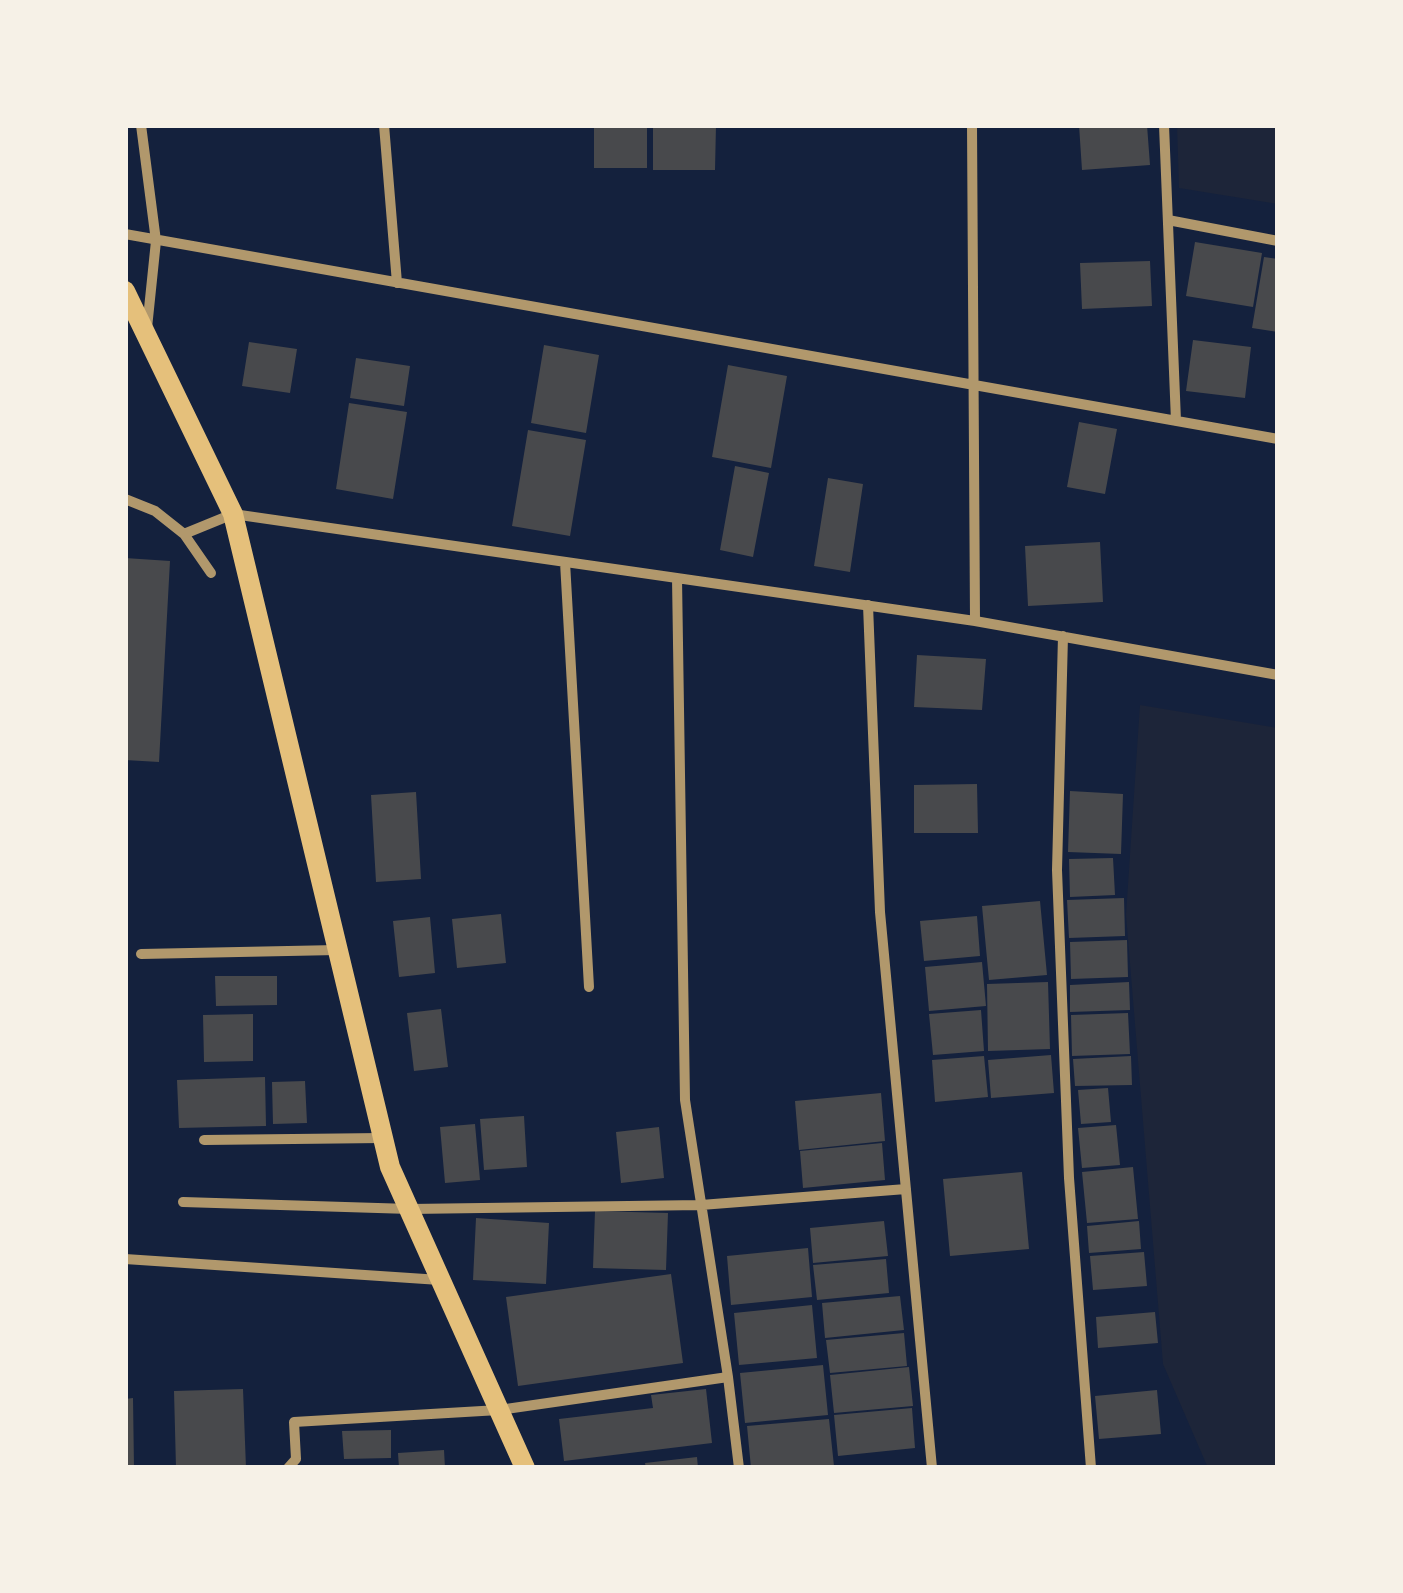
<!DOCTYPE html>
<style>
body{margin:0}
#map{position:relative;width:1403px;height:1593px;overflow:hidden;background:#14213d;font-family:"Alegreya Sans",sans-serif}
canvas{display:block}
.frame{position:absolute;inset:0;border:128px solid #f6f1e7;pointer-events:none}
</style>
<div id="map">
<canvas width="1403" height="1593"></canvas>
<div class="frame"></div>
</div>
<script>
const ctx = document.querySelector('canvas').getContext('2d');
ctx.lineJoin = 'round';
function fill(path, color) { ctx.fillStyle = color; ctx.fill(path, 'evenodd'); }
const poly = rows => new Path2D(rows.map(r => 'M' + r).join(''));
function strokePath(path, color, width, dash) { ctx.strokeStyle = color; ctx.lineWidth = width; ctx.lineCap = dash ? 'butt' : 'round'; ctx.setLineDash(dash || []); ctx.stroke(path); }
fill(poly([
 [1177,125,1278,125,1278,204,1179,188],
 [1140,705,1278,728,1278,1468,1208,1468,1163,1364,1126,915]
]), '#1d2539');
fill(poly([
 [594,125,647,125,647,168,594,168],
 [653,125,716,125,715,170,653,170],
 [1079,125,1147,125,1150,165,1082,170],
 [1195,242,1262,253,1253,307,1186,296],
 [1264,257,1278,259,1278,332,1252,328],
 [1150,261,1152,306,1082,309,1080,263],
 [1193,340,1251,347,1245,398,1186,391],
 [249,342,297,349,290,393,242,386],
 [544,345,599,355,586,433,531,423],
 [356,358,410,366,404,406,350,398],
 [728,365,787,376,771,468,712,457],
 [349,403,407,412,393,499,336,489],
 [1079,422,1117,429,1105,494,1067,487],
 [528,430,586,440,570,536,512,526],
 [735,466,769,473,753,557,720,550],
 [828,478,863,484,850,572,814,566],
 [1100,542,1103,602,1028,606,1025,546],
 [125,558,170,561,159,762,125,760],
 [917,655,986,659,982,710,914,707],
 [977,784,978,833,914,833,914,785],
 [1070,791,1123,794,1121,854,1068,852],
 [416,792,421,879,376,882,371,795],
 [1113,858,1115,895,1070,897,1069,859],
 [1124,898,1125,936,1069,938,1067,900],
 [1040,901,1047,975,989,980,982,906],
 [501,914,506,963,457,968,452,919],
 [977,916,980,956,924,961,920,921],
 [430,917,435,973,399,977,393,921],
 [1127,940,1128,977,1071,979,1070,942],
 [982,962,986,1006,929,1011,925,967],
 [215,976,277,976,277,1005,216,1006],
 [1048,982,1050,1049,988,1051,987,984],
 [1129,982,1130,1010,1070,1012,1070,985],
 [441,1009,448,1067,414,1071,407,1013],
 [981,1010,984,1051,933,1055,929,1014],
 [1128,1013,1130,1054,1072,1056,1071,1015],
 [253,1014,253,1061,204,1062,203,1015],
 [1051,1055,1054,1093,991,1098,988,1060],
 [984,1056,988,1097,935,1102,932,1060],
 [1131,1056,1132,1085,1075,1086,1073,1059],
 [265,1077,266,1126,179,1128,177,1080],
 [305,1081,307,1123,273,1124,272,1082],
 [1108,1088,1111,1122,1081,1124,1078,1090],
 [881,1093,885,1141,799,1150,795,1101],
 [524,1116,527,1167,484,1170,480,1119],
 [475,1124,480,1180,445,1183,440,1127],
 [1116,1125,1120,1165,1082,1168,1078,1128],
 [659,1127,664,1178,621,1183,616,1132],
 [882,1143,885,1180,803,1188,800,1151],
 [1133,1167,1138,1219,1087,1223,1082,1172],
 [1022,1172,1029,1249,950,1256,943,1179],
 [595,1211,668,1213,666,1270,593,1268],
 [476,1218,549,1223,546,1284,473,1280],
 [884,1221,888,1256,813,1263,810,1228],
 [1139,1221,1141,1249,1089,1253,1087,1226],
 [808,1248,812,1297,731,1305,727,1256],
 [1144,1252,1147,1286,1093,1290,1090,1256],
 [886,1259,889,1293,817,1300,813,1265],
 [671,1274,683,1363,518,1386,506,1297],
 [900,1296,904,1330,825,1338,822,1303],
 [812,1305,817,1358,739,1365,734,1313],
 [1155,1312,1158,1343,1098,1348,1096,1317],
 [904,1333,907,1366,830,1373,826,1340],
 [823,1365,828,1415,745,1423,740,1373],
 [909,1367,913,1406,834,1413,830,1375],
 [243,1389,246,1468,176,1468,174,1391],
 [706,1389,712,1443,564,1461,559,1419,653,1408,651,1395],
 [1157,1390,1161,1434,1099,1439,1095,1396],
 [133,1398,134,1468,125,1468,125,1399],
 [912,1408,915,1448,838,1456,834,1415],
 [829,1419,834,1466,751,1468,747,1426],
 [391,1430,391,1458,344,1459,342,1431],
 [444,1450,445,1468,399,1468,398,1453],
 [697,1457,698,1468,646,1468,645,1463]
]), '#48494c');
strokePath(poly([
 [141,125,156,241,147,328],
 [384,125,397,283],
 [972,125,975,621],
 [1164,125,1176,421],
 [1168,220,1278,241],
 [125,234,1278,439],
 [125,499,155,511,184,534,211,573],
 [184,534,233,514,975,621,1278,675],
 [565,562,589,987],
 [677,578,685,1100,728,1377,739,1468],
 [868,605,880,912,932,1468],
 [1063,636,1057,870,1069,1178,1091,1468],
 [141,954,337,950],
 [204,1140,382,1138],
 [183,1202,410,1209,701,1205,906,1189],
 [125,1259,440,1280],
 [288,1468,296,1459,294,1422,499,1410,728,1377]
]), '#b1986c', 10);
strokePath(poly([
 [125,291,233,514,390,1167,525,1468]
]), '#e5c07b', 20);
</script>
